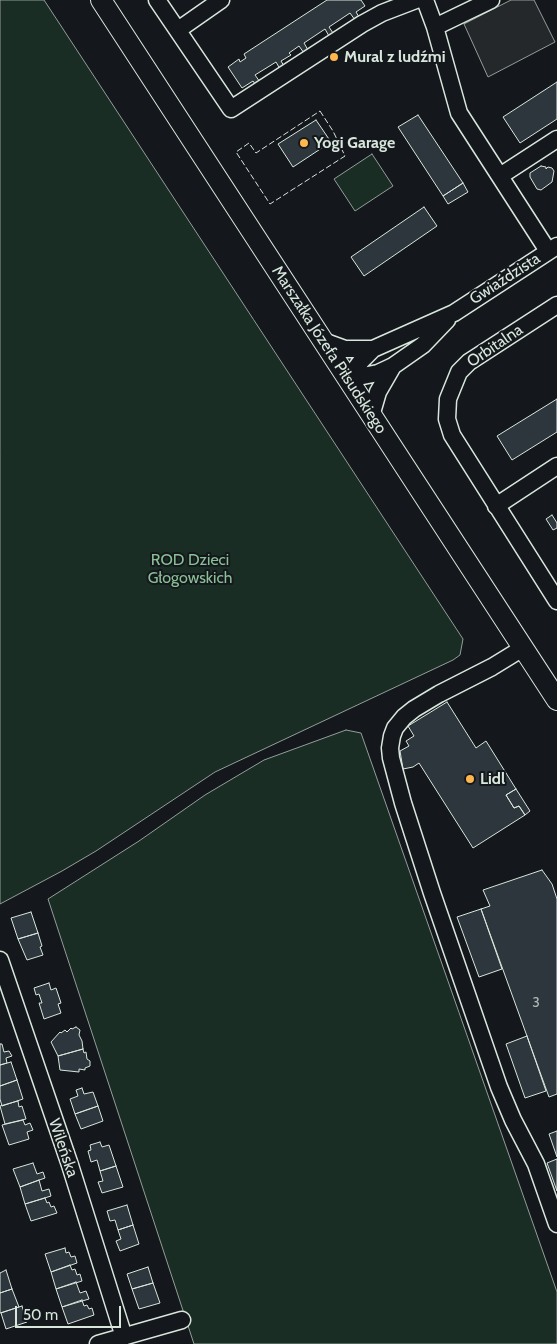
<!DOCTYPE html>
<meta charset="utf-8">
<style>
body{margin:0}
#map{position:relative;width:557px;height:1344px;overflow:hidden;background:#14181c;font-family:Cabin,sans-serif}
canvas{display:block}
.scale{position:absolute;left:15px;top:1306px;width:106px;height:22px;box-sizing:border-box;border:2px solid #d8e6dc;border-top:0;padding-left:6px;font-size:15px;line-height:18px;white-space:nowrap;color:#d8e6dc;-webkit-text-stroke:4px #14181c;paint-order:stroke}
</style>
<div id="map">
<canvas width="557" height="1344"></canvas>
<div class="scale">50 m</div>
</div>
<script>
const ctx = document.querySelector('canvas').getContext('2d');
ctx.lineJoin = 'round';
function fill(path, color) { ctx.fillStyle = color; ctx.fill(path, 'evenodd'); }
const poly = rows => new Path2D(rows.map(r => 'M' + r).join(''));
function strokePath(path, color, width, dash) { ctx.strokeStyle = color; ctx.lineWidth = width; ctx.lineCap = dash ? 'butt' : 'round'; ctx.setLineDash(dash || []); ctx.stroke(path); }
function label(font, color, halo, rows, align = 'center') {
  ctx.font = font + ' Cabin,sans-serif'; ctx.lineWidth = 4; ctx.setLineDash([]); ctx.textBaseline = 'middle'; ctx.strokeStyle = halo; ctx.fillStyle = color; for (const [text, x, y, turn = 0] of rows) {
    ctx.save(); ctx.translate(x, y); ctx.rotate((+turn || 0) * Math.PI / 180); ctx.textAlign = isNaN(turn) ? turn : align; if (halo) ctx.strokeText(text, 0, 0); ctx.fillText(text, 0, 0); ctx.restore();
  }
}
const green = poly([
 [0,0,44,0,463,639,460,655,453,660,215,772,96,851,62,871,0,904,0,0],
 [372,154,393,186,355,211,334,179,372,154],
 [346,730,361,733,557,1292,557,1344,194,1344,48,899,139,841,205,795,264,760,346,730]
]);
fill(green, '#1a2d24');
strokePath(green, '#939e99', 1);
const parking = poly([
 [511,0,534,0,555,42,488,77,464,24,511,0]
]);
fill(parking, '#24282b');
strokePath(parking, '#939e99', 1);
const building = poly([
 [327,0,361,0,365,6,356,12,359,17,355,20,350,13,329,27,333,33,329,36,325,29,304,43,308,50,304,53,299,46,289,53,291,55,281,61,284,66,280,69,276,62,255,75,260,82,255,84,253,81,242,88,228,67,239,59,240,62,246,58,244,54,327,0],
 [557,82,557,119,520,143,503,117,557,82],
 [418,115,463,183,443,196,398,127,418,115],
 [316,120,331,142,293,167,278,144,316,120],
 [541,166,546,167,546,169,548,167,552,168,554,171,552,182,541,190,537,189,530,177,530,173,541,166],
 [463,183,468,192,448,204,443,196,463,183],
 [424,207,437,226,364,276,351,257,424,207],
 [557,399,557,432,512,460,497,436,557,399],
 [552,515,557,523,557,528,553,530,546,519,552,515],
 [447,702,476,748,486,741,516,789,506,795,514,808,519,806,525,815,473,848,419,763,413,767,403,769,400,751,409,746,406,741,414,736,408,726,447,702],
 [516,789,530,811,525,815,519,806,514,808,506,795,516,789],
 [542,870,552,884,557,899,557,1094,549,1097,481,909,490,906,483,890,542,870],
 [481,909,502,969,479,977,457,917,481,909],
 [31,912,38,933,18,939,11,918,31,912],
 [38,933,42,946,40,947,43,955,27,960,18,939,38,933],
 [49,983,51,990,56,988,61,1003,58,1004,61,1013,44,1019,39,1003,42,1003,39,994,36,995,34,988,49,983],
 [76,1027,80,1030,79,1035,82,1041,83,1049,58,1056,51,1042,60,1032,61,1033,65,1030,67,1032,71,1028,72,1029,76,1027],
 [527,1036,546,1091,525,1098,506,1044,527,1036],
 [0,1044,2,1044,4,1052,9,1051,12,1056,6,1058,7,1063,0,1065,0,1044],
 [83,1049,84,1053,86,1052,87,1059,90,1061,90,1066,85,1068,85,1070,79,1069,79,1072,60,1070,58,1056,83,1049],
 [11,1062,17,1080,0,1086,0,1065,11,1062],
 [17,1080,23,1099,2,1106,0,1099,0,1086,17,1080],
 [82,1088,84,1094,93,1092,98,1106,75,1114,70,1099,78,1096,76,1090,82,1088],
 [18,1101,19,1107,22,1106,26,1119,5,1124,0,1106,18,1101],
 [98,1106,103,1121,81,1129,75,1114,98,1106],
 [23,1120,25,1125,30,1123,33,1130,27,1132,29,1139,9,1145,2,1125,23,1120],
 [557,1131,557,1157,549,1134,557,1131],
 [100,1142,102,1147,109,1145,116,1166,100,1171,97,1160,91,1162,88,1151,91,1150,90,1145,100,1142],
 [557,1159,557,1191,547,1163,557,1159],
 [33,1163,37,1174,43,1172,45,1178,20,1187,13,1169,33,1163],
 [116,1166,123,1187,102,1193,98,1182,103,1181,100,1171,116,1166],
 [39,1180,42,1191,49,1189,51,1196,25,1204,20,1187,39,1180],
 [45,1198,47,1203,49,1202,51,1207,54,1206,57,1213,31,1221,25,1204,45,1198],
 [127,1205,133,1225,118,1230,115,1220,110,1221,107,1211,127,1205],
 [133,1225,139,1244,120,1251,116,1241,121,1239,118,1230,133,1225],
 [65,1248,66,1253,69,1252,71,1257,75,1256,77,1263,51,1272,45,1254,65,1248],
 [70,1265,72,1270,75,1269,77,1275,80,1274,82,1281,56,1289,51,1272,70,1265],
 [148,1267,153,1283,132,1289,127,1274,148,1267],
 [6,1270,12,1289,0,1293,0,1273,6,1270],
 [76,1282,80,1293,86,1291,89,1299,62,1307,56,1289,76,1282],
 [153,1283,160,1303,139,1309,132,1289,153,1283],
 [12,1289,19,1307,0,1313,0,1293,12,1289],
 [82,1300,84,1306,87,1305,89,1309,92,1308,94,1315,68,1324,62,1307,82,1300],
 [22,1306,27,1322,6,1329,1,1313,22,1306]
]);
fill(building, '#2c363c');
strokePath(building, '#d8e6dc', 1);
const minor = poly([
 [157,0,231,109,362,24,382,13,416,0],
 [425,0,435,27,459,113,548,251],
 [435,27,491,0],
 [178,30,221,0],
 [500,176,557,139],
 [557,305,469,362,459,372,448,399,447,419,452,435,557,601],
 [323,341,345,349,373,349],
 [348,379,362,360,373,349,454,313,557,246],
 [348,379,378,373,393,366,423,345,447,320],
 [371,416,378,392,393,366],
 [496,506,557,466],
 [523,648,492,667,439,694,414,709,404,717,395,728,392,736,390,748,391,758,403,803,432,893,499,1087,513,1120,536,1164,557,1224],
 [0,960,70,1165,124,1337],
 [98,1344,182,1320]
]);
const major = poly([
 [101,0,557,700]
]);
strokePath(minor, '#d8e6dc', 19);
strokePath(major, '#d8e6dc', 22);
strokePath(minor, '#14181c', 16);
strokePath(major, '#14181c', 20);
strokePath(poly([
 [320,111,333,131,345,156,270,204,236,152,249,143,256,153,320,111]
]), '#d8e6dc', 1, [6, 2.5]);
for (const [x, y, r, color] of [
 [334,57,5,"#ffb74d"],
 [304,143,5,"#ffb74d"],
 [470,779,5,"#ffb74d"]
]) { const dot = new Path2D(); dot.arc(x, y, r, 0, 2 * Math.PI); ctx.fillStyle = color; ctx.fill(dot); strokePath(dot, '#14181c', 2); }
label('14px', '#adbab4', null, [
 ["3",536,1003]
]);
label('bold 16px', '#d8e6dc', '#14181c', [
 ["Mural z ludźmi",344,57],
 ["Yogi Garage",314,143],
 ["Lidl",480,779]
], 'left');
label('16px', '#d8e6dc', '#14181c', [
 ["Gwiaździsta",505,279,-33],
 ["Orbitalna",495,346,-34],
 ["Marszałka Józefa Piłsudskiego",329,350,57],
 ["Wileńska",63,1148,71]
]);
label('16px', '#8ac095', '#14181c', [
 ["ROD Dzieci",190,560],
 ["Głogowskich",190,578]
]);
</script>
